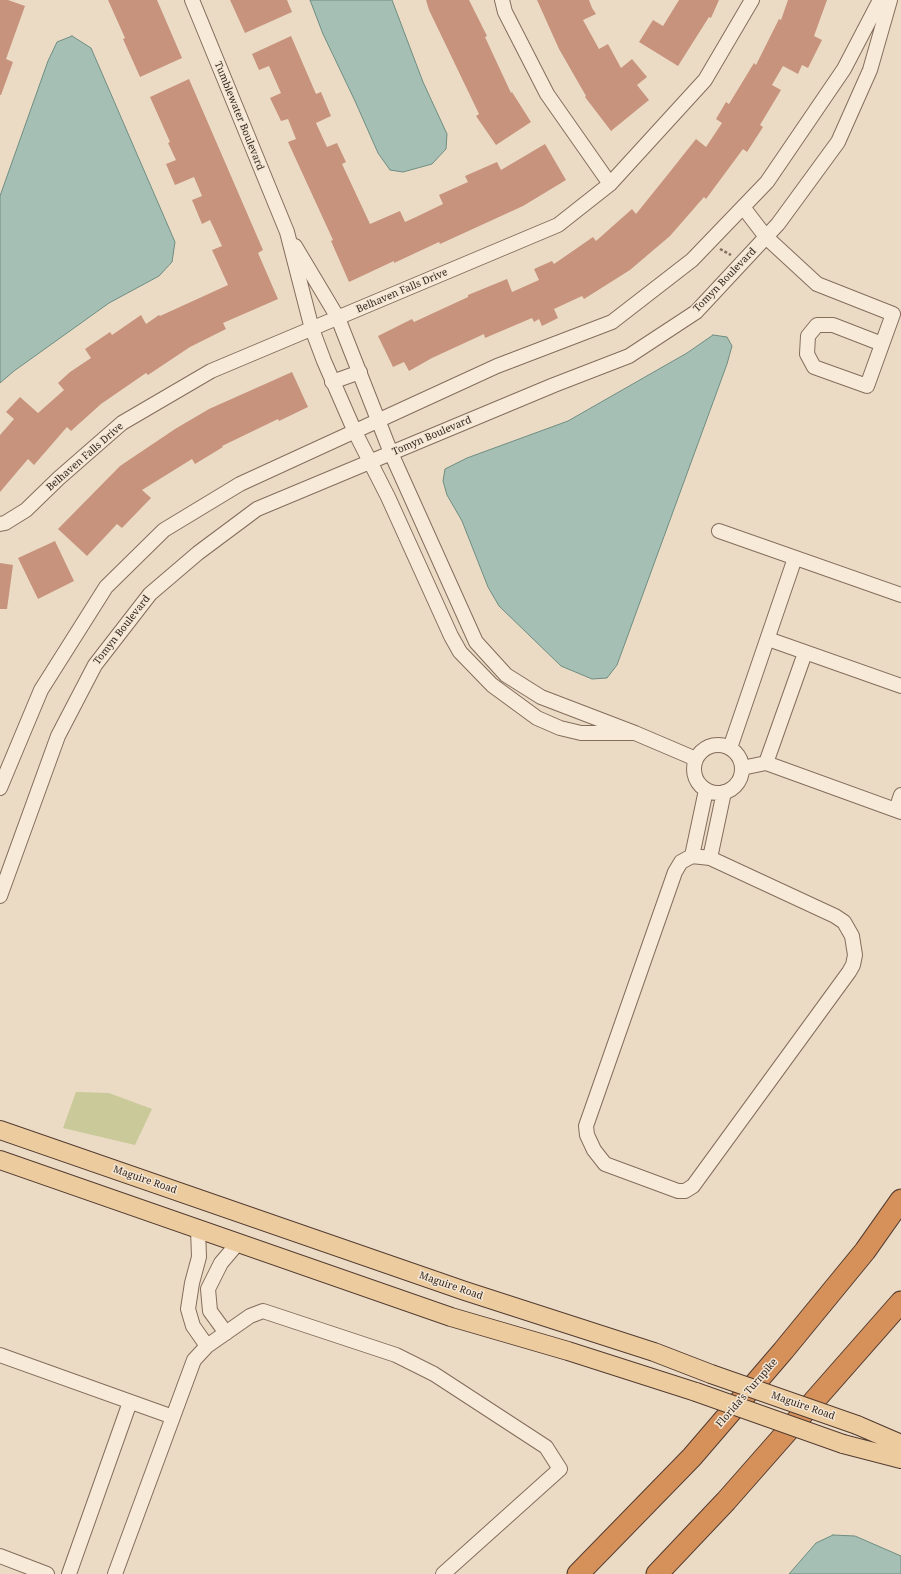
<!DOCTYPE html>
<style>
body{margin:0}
canvas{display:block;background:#ebdbc5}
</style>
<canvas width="901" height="1574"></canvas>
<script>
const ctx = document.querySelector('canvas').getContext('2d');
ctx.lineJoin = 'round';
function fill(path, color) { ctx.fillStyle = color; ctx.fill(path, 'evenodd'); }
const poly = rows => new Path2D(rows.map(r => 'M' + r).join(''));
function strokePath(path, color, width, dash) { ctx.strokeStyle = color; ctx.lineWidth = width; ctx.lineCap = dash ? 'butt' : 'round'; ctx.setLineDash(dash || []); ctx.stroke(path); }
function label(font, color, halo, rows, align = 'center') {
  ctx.font = font + ' "Noto Serif",serif'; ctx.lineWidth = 3; ctx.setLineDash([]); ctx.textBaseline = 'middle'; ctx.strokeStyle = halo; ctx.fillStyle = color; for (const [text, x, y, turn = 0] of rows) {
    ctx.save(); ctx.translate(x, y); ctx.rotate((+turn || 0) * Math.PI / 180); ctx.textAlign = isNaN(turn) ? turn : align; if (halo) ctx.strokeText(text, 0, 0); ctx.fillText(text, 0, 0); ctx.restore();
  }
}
fill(poly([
 [76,1092,109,1093,152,1109,135,1145,63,1128]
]), '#c9c999');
const water = poly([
 [310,0,392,0,423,82,447,134,446,149,432,164,403,172,390,170,378,153,355,101,323,34,310,0],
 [72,36,91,48,175,242,172,262,159,276,109,303,14,371,0,383,0,196,48,61,57,42,72,36],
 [713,335,727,337,732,346,727,364,617,665,607,678,592,679,561,666,499,606,488,587,462,521,447,495,443,481,445,469,467,458,568,421,687,353,713,335],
 [833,1535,855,1536,901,1556,901,1574,789,1574,816,1543,833,1535]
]);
fill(water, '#a6bfb5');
strokePath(water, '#6e8d81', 1);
fill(poly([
 [0,0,8,0,25,6,6,59,13,62,1,95,0,95],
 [108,0,157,0,182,58,140,77,123,39,125,38],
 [230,0,287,0,292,12,245,33],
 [426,0,469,0,487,36,485,37,511,93,512,92,531,122,496,145,476,116,479,114,429,10],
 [537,0,589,0,592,8,596,14,583,20,599,49,608,44,621,68,632,59,647,77,637,85,649,100,611,131,585,97,586,96,559,49],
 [679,0,719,0,711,18,709,17,678,66,639,42,653,20,663,26],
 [788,0,827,0,814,36,822,40,808,68,802,65,798,74,783,66,772,85,781,90,760,125,763,127,747,152,743,149,706,199,704,197,670,236,630,270,584,299,582,296,554,309,558,318,542,326,539,319,534,322,532,318,485,338,484,334,432,358,409,371,404,362,393,367,378,336,412,319,414,322,468,297,468,295,507,279,512,292,539,280,534,269,552,261,554,264,593,237,596,241,632,209,636,214,665,178,696,139,706,147,722,123,716,119,726,102,729,104,754,63,756,65,779,19,781,20],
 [291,36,316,94,321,92,331,116,316,123,327,147,337,143,346,162,342,164,370,224,400,211,405,222,416,217,443,204,439,195,468,182,465,176,497,162,501,170,545,144,566,180,523,206,440,244,439,242,394,263,394,261,349,282,331,241,333,240,288,142,296,139,288,119,281,121,270,98,281,93,269,66,259,70,252,54],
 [189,79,263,250,258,253,278,299,223,323,226,329,190,347,148,375,146,373,101,404,71,431,67,427,34,465,28,459,0,492,0,435,14,419,6,412,20,397,38,413,64,390,58,383,70,372,91,358,85,349,110,332,112,335,141,315,146,324,159,315,160,316,228,285,212,250,222,246,210,220,202,224,192,200,202,196,194,177,175,185,166,164,176,160,168,143,170,142,150,97],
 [292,372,308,407,279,421,278,419,222,446,223,447,195,464,192,459,142,490,151,498,122,528,117,524,87,556,58,529,120,466,175,429,209,409],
 [55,541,74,581,38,599,18,558],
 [0,563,13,565,7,609,0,609]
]), '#c7937d');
const minor = poly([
 [192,0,287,232,312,329,324,361,355,432,388,497,451,636,460,652,492,685,537,718,560,728,581,733,635,733],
 [502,0,505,12,547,94,610,184],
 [743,207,766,237,817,284,893,314,867,386,814,367,807,354,808,336,817,325,833,325,882,344],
 [295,246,338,318,391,453,476,642,506,675,541,697,635,733,696,759],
 [332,382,360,372],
 [0,524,5,523,26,510,59,478,122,423,211,371,558,225,610,184,705,80,752,0],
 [719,531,901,595],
 [768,639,901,686],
 '694 769a24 24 0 1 1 48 0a24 24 0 1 1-48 0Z',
 [730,748,795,558],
 [766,763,805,653],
 [742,768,766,763,901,812],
 [0,788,41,690,106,587,164,530,240,484,497,366,612,322,692,260,767,182,844,69,880,0],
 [896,810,901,795],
 [692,856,710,858,835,916,844,922,852,936,855,955,853,965,849,972,693,1186,685,1191,678,1191,605,1164,594,1150,587,1135,586,1126,675,872,681,862,692,856],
 [692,856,706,790],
 [710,858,724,792],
 [0,896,58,736,95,665,150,594,198,553,257,509,554,385,629,356,696,312,778,224,838,142,870,70,890,0],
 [198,1229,199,1257,192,1283,188,1309,193,1326,207,1346],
 [226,1333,210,1311,208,1289,221,1263,238,1243],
 [0,1355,173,1417],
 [0,1556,47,1574],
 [69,1574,130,1402],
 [115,1574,194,1360,207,1346,250,1316,263,1311,396,1355,434,1374,546,1447,560,1469,443,1574]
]);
const major = poly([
 [0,1130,465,1291,654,1352,711,1374],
 [0,1160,451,1317,568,1351,696,1392],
 [857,1425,901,1444],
 [843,1444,901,1459]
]);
const highway = poly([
 [578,1574,692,1457,783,1351,865,1251,901,1200],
 [657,1574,726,1501,901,1302]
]);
strokePath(minor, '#856d5c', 16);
strokePath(major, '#533c30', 20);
strokePath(highway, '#533c30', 23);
strokePath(poly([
 [720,249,731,255]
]), '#856d5c', 2.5, [3, 2]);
strokePath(minor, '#f7ead8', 14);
strokePath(major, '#eccb9f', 18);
strokePath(highway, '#d6915b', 21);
const majorBridge = poly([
 [711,1374,857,1425],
 [696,1392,843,1444]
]);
strokePath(majorBridge, '#533c30', 20, []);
strokePath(majorBridge, '#eccb9f', 18);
label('10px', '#36271f', '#f3e6d4', [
 ["Tumblewater Boulevard",239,116,68],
 ["Tomyn Boulevard",725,280,-46],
 ["Belhaven Falls Drive",402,291,-23],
 ["Tomyn Boulevard",432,436,-23],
 ["Belhaven Falls Drive",85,457,-41],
 ["Tomyn Boulevard",122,630,-52],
 ["Maguire Road",145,1180,19],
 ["Maguire Road",451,1286,19],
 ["Florida's Turnpike",747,1393,-49],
 ["Maguire Road",803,1406,19]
]);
</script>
